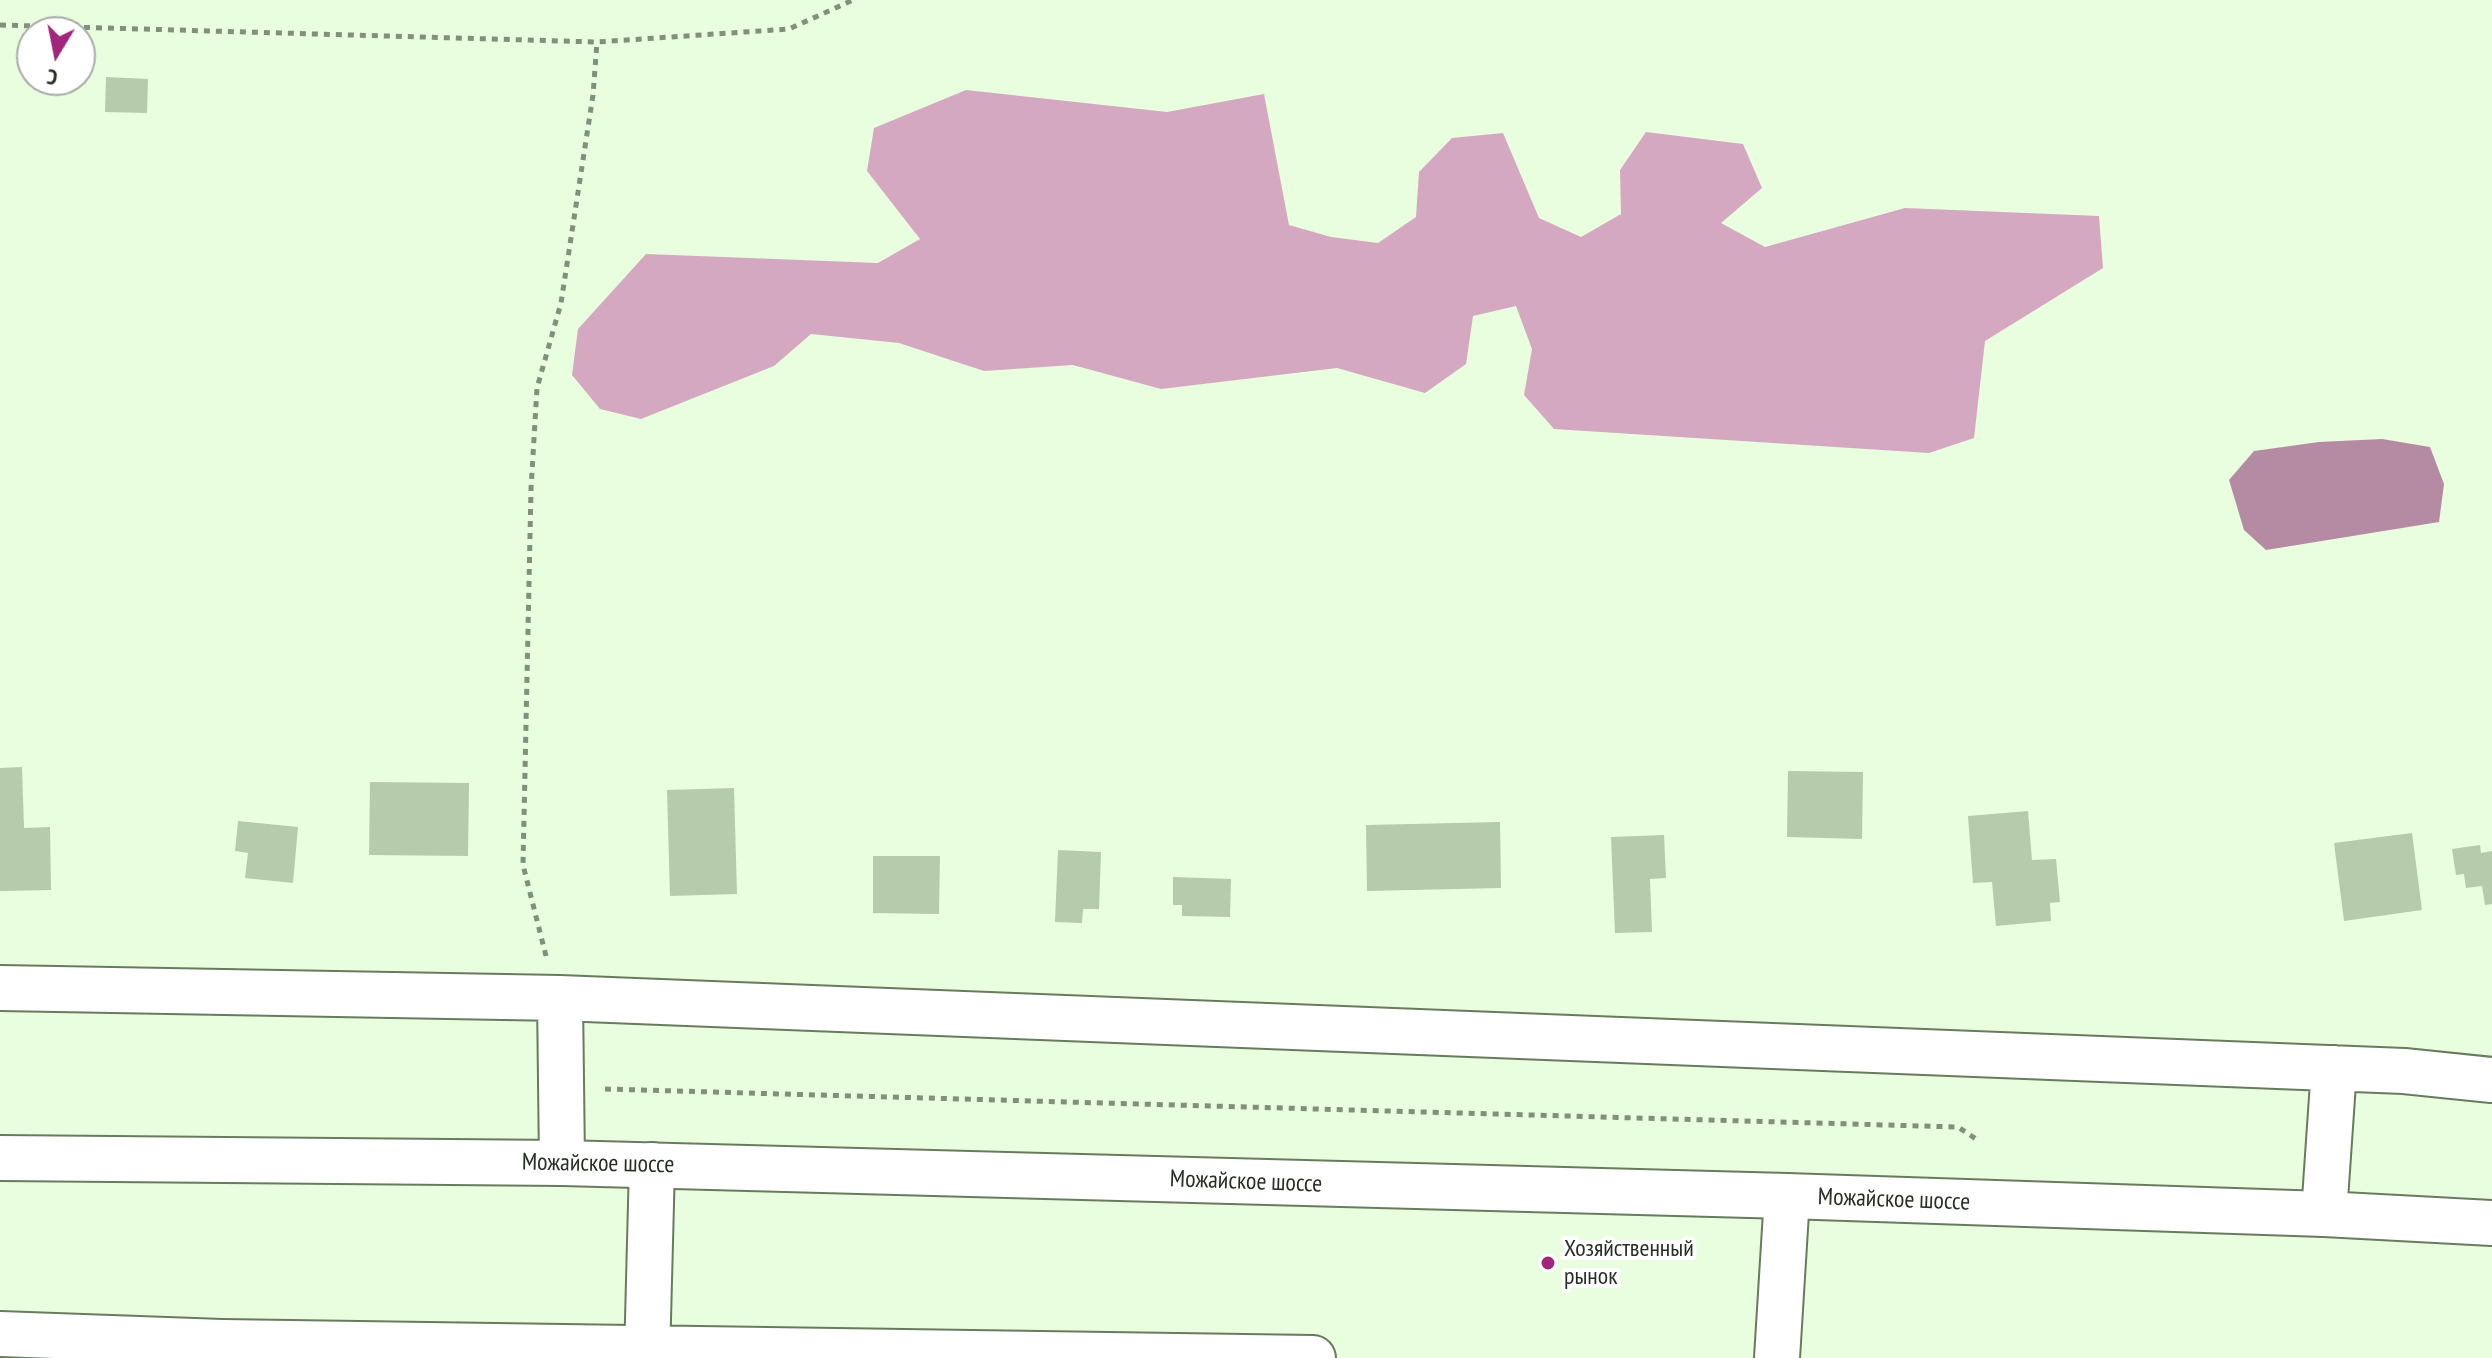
<!DOCTYPE html>
<meta charset="utf-8">
<style>
body{margin:0}
#map{position:relative;width:2492px;height:1358px;overflow:hidden;background:#e8fede;font-family:"PT Sans Narrow",sans-serif}
canvas{display:block}
.north{position:absolute;left:16px;top:16px;width:80px;height:80px;box-sizing:border-box;background:#fff;border:2px solid #a8aca7;border-radius:50%;rotate:190deg;font-size:22px;font-weight:700;line-height:32px;text-align:center;color:#262f23}
.north::after{content:'';display:block;margin:auto;width:28px;height:36px;background:#a2267b;clip-path:polygon(50% 0,100% 100%,50% 72%,0 100%)}
</style>
<div id="map">
<canvas width="2492" height="1358"></canvas>
<div class="north">С</div>
</div>
<script>
const ctx = document.querySelector('canvas').getContext('2d');
ctx.lineJoin = 'round';
function fill(path, color) { ctx.fillStyle = color; ctx.fill(path, 'evenodd'); }
const poly = rows => new Path2D(rows.map(r => 'M' + r).join(''));
function strokePath(path, color, width, dash) { ctx.strokeStyle = color; ctx.lineWidth = width; ctx.lineCap = dash ? 'butt' : 'round'; ctx.setLineDash(dash || []); ctx.stroke(path); }
function label(font, color, halo, rows, align = 'center') {
  ctx.font = font + ' "PT Sans Narrow",sans-serif'; ctx.lineWidth = 8; ctx.setLineDash([]); ctx.textBaseline = 'middle'; ctx.strokeStyle = halo; ctx.fillStyle = color; for (const [text, x, y, turn = 0] of rows) {
    ctx.save(); ctx.translate(x, y); ctx.rotate((+turn || 0) * Math.PI / 180); ctx.textAlign = isNaN(turn) ? turn : align; if (halo) ctx.strokeText(text, 0, 0); ctx.fillText(text, 0, 0); ctx.restore();
  }
}
fill(poly([
 [966,90,1167,112,1264,94,1289,225,1331,237,1378,243,1416,217,1419,172,1452,138,1503,133,1539,218,1581,237,1621,214,1620,170,1646,132,1743,144,1762,188,1721,223,1765,247,1905,208,2099,216,2103,268,1985,341,1974,438,1929,453,1554,429,1524,395,1532,349,1516,306,1473,316,1466,364,1425,393,1337,368,1161,389,1073,365,984,371,899,343,811,334,774,366,641,419,600,409,572,375,578,329,646,254,878,263,920,239,867,171,874,128]
]), '#d5a8c1');
fill(poly([
 [2382,439,2430,447,2444,484,2439,522,2266,550,2244,530,2229,480,2254,451,2319,442]
]), '#b58aa3');
fill(poly([
 [106,77,148,79,147,113,105,112],
 [22,767,24,828,50,827,51,890,0,891,0,768],
 [1788,771,1863,772,1862,839,1787,837],
 [370,782,469,783,468,856,369,855],
 [734,788,737,894,670,896,667,790],
 [2028,811,2032,860,2056,859,2060,902,2050,903,2051,921,1996,926,1992,882,1973,883,1968,816],
 [238,821,298,827,293,883,245,878,248,853,235,851],
 [1500,822,1501,888,1367,891,1366,825],
 [2412,833,2422,910,2344,921,2334,843],
 [1664,835,1666,878,1650,879,1652,932,1615,933,1611,837],
 [2480,845,2481,853,2492,851,2492,904,2485,905,2482,886,2466,888,2464,874,2456,875,2452,849],
 [1058,850,1101,852,1099,909,1083,909,1082,923,1055,922],
 [873,856,940,856,939,914,873,913],
 [1173,877,1231,879,1230,917,1182,916,1182,905,1173,905]
]), '#b5cbac');
const minor = poly([
 [0,988,560,998,2404,1071,2492,1080],
 [560,998,562,1163],
 [2324,1214,2334,1068],
 [0,1334,222,1342,1313,1358],
 [647,1358,652,1165],
 [1777,1358,1787,1196]
]);
const major = poly([
 [0,1158,562,1163,1787,1196,2324,1214,2492,1223]
]);
strokePath(minor, '#687b5f', 48);
strokePath(major, '#687b5f', 48);
strokePath(poly([
 [0,25,597,42,789,29,853,0],
 [546,956,523,865,531,489,537,388,561,303,593,95,597,42],
 [605,1089,1958,1127,1976,1139]
]), '#81907a', 5, [6, 6]);
strokePath(minor, '#fff', 44);
strokePath(major, '#fff', 44);
for (const [x, y, r, color] of [
 [1548,1263,8,"#a2267b"]
]) { const dot = new Path2D(); dot.arc(x, y, r, 0, 2 * Math.PI); ctx.fillStyle = color; ctx.fill(dot); strokePath(dot, '#fff', 3); }
label('24px', '#262f23', '#fff', [
 ["Можайское шоссе",598,1164,1],
 ["Можайское шоссе",1246,1182,2],
 ["Можайское шоссе",1894,1200,2]
]);
label('24px', '#262f23', '#fff', [
 ["Хозяйственный",1564,1249],
 ["рынок",1564,1277]
], 'left');
</script>
